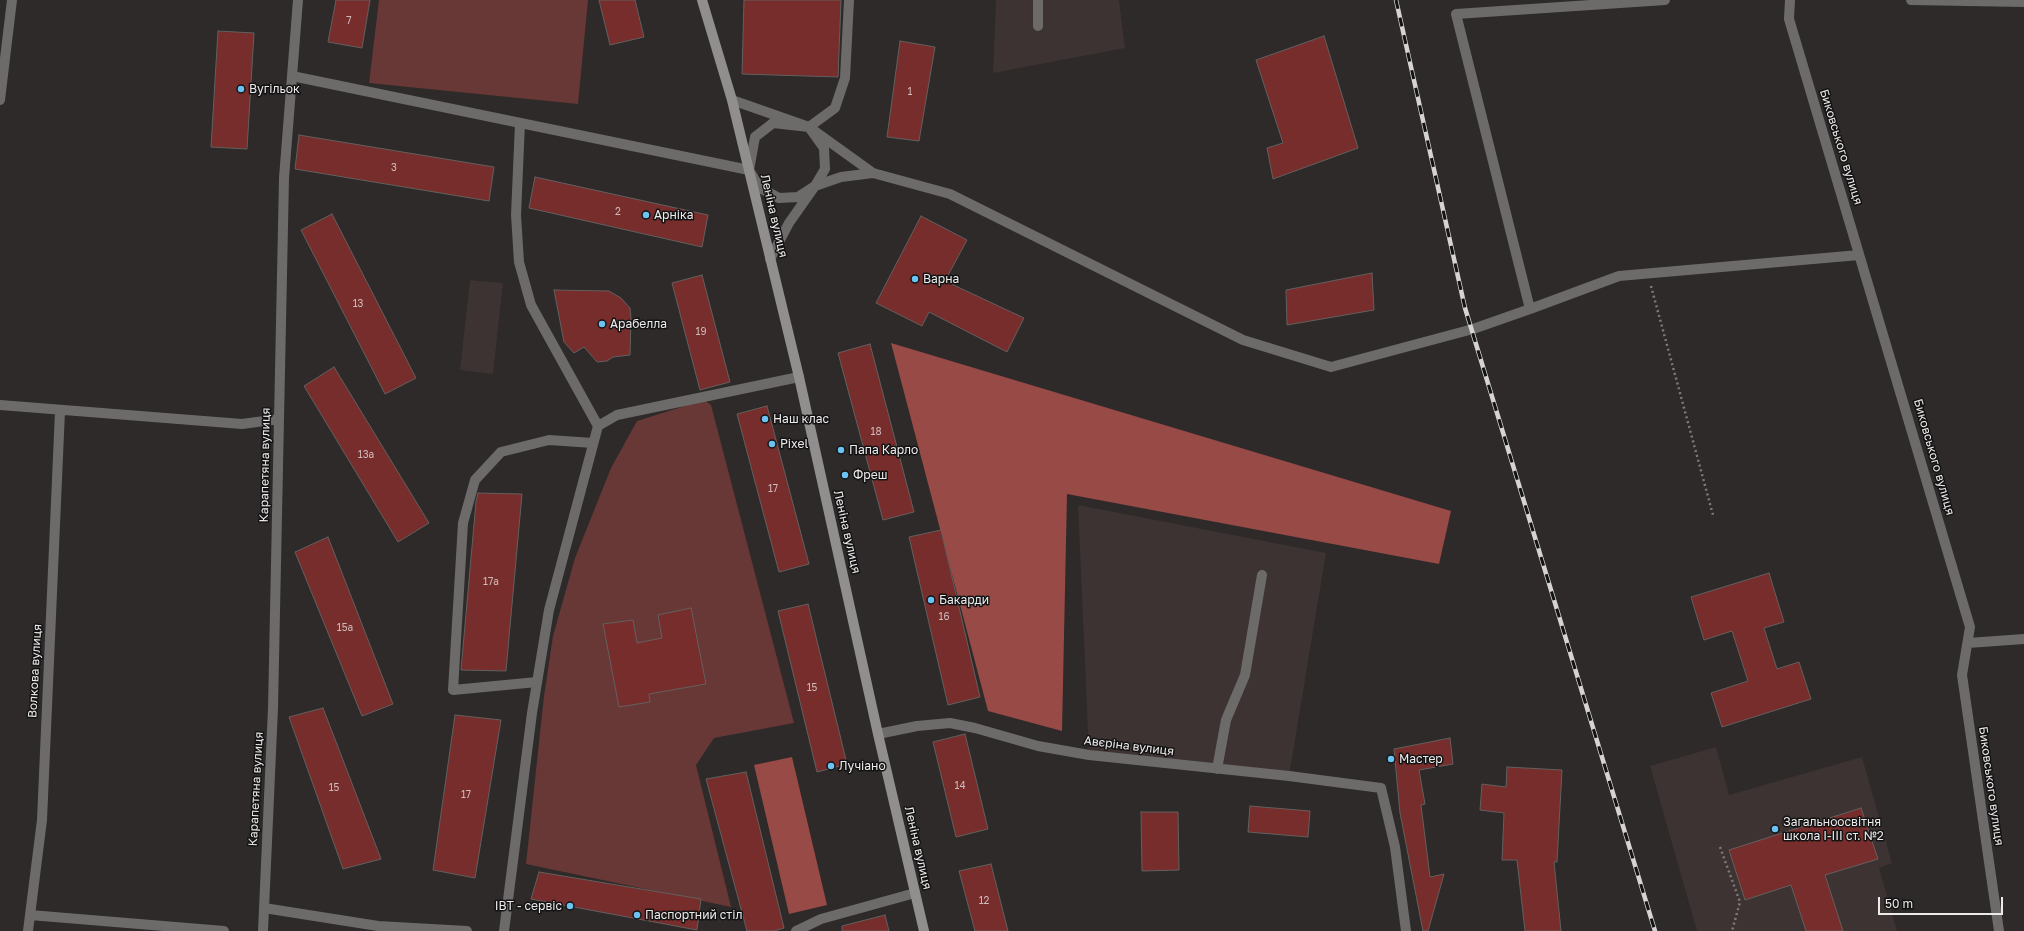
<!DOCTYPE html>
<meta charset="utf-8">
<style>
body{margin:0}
#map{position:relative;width:2024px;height:931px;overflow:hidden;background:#2d2a29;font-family:"Golos Text",sans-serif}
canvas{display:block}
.scale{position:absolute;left:1878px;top:897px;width:125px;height:18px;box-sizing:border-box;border:2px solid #eceaea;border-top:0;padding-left:5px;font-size:12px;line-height:14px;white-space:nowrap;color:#eceaea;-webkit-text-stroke:3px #141313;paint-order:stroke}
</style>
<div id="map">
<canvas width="2024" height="931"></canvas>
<div class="scale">50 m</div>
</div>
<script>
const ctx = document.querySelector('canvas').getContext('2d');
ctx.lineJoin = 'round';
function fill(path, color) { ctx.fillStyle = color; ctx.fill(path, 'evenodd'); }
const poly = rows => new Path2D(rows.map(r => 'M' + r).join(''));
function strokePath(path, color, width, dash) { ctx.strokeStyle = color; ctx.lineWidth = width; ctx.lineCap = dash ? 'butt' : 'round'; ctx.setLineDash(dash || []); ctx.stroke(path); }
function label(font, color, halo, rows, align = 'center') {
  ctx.font = font + ' "Golos Text",sans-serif'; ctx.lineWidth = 3; ctx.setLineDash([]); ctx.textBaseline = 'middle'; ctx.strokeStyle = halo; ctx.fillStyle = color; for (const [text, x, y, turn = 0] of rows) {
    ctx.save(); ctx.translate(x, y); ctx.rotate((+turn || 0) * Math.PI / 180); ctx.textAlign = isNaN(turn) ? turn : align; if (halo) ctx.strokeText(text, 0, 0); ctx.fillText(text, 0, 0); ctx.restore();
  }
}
fill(poly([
 [996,0,1119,0,1125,48,993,73],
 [470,280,503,283,493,374,460,370],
 [1078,505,1326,553,1289,776,1089,755],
 [1716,747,1729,795,1862,757,1892,863,1879,868,1897,931,1697,931,1650,766]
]), '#3d3332');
fill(poly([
 [379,0,588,0,578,104,369,83],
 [704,400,711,405,794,723,714,738,696,765,731,907,526,864,544,696,553,636,575,558,611,468,637,421]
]), '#673835');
fill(poly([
 [891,343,1451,511,1439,564,1067,494,1062,731,988,711],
 [792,757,827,905,789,914,754,765]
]), '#974a46');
const building = poly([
 [336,0,370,0,362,48,328,42,336,0],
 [599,0,635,0,644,37,610,45,599,0],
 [744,0,841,0,838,77,742,74,744,0],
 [218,31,254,33,247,149,211,147,218,31],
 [1324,36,1358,148,1273,179,1267,148,1283,143,1256,60,1324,36],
 [900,41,935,47,919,141,887,137,900,41],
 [299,135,494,167,489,201,295,169,299,135],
 [535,177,708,215,702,247,529,208,535,177],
 [332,214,416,378,385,394,301,230,332,214],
 [921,216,967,240,945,281,1024,318,1007,352,929,312,922,326,876,303,921,216],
 [1372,273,1374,310,1287,325,1286,290,1372,273],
 [702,275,730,382,700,390,672,283,702,275],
 [554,290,609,291,621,298,630,308,631,319,630,355,613,357,607,361,597,362,584,347,574,353,564,342,554,290],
 [870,344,914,512,883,520,838,353,870,344],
 [334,367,429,523,398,542,304,386,334,367],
 [767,406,809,564,779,572,737,414,767,406],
 [478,493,522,494,506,671,461,670,476,502,478,493],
 [941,530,980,697,948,705,909,537,941,530],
 [328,537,393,704,362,716,295,552,328,537],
 [1769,573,1784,622,1764,628,1777,669,1799,662,1811,699,1722,727,1711,693,1748,681,1732,631,1704,640,1691,597,1769,573],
 [808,604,847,764,817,772,778,611,808,604],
 [691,608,706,684,649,694,650,702,619,707,603,624,633,620,637,643,662,638,658,615,691,608],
 [323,708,381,859,343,869,289,717,323,708],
 [455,715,501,720,475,878,433,870,455,715],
 [965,734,988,829,956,837,933,742,965,734],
 [1450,738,1453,764,1419,770,1425,804,1421,805,1430,877,1444,874,1428,931,1423,931,1400,813,1394,749,1450,738],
 [1507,767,1562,770,1557,862,1554,862,1561,931,1525,931,1517,860,1502,860,1504,813,1480,810,1482,784,1506,787,1507,767],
 [746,772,784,928,774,931,747,931,706,779,746,772],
 [1250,806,1310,811,1308,837,1248,832,1250,806],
 [1861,808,1878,859,1825,875,1843,931,1806,931,1791,885,1745,900,1729,850,1861,808],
 [1141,812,1178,812,1179,870,1142,871,1141,812],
 [991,864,1008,931,975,931,959,871,991,864],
 [539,872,701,899,697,930,531,899,539,872],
 [885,915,889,931,842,931,842,926,885,915]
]);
fill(building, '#772d2b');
strokePath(building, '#63605f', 1);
strokePath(poly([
 [1651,286,1713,515],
 [1720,847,1740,902,1732,931]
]), '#7d7b7a', 2.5, [2, 3]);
strokePath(poly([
 [1038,0,1038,26],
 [520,123,516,215,519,262,531,305,598,426],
 [809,127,835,108,845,78,849,0],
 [264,908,378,926,467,931],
 [504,931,532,713,549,610,598,426,617,415,799,377],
 [796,931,821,919,915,893]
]), '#6c6b6a', 10);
strokePath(poly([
 [1790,0,1789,19,1970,627,1962,675,1999,931],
 [1911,0,2024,2],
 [292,76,749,170],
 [0,100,12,0],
 [732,100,809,127,873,173,950,194,1243,340,1331,367,1473,329,1530,309,1456,14,1665,0],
 [773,123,809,127,824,148,825,169,815,186,798,197,779,198,760,188,749,170,755,137,773,123],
 [770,259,789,223,815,186,841,177,873,173],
 [1530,309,1619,276,1859,255],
 [0,405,242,424,279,419],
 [1968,643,2024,639],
 [537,682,453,690,463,523,475,480,501,452,549,440,593,443],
 [878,734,917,726,950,723,975,728,1038,746,1089,755,1289,776,1381,788,1395,847,1406,931],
 [1217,769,1226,720,1245,675,1262,575],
 [30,915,224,931],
 [28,931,42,820,60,411],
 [263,931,273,708,284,178,298,0]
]), '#6c6b6a', 10);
strokePath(poly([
 [702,0,732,100,799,377,878,734,924,931]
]), '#918f8e', 10);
const rail = poly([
 [1396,0,1465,308,1655,931]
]);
strokePath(rail, '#d5d3d3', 4.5);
strokePath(rail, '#141313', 3, [9]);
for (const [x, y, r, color] of [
 [241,89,4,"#6cc3f2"],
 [646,215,4,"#6cc3f2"],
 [915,279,4,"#6cc3f2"],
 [602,324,4,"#6cc3f2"],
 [765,419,4,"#6cc3f2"],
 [772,444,4,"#6cc3f2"],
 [841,450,4,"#6cc3f2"],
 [845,475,4,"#6cc3f2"],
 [931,600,4,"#6cc3f2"],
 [1391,759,4,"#6cc3f2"],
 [831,766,4,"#6cc3f2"],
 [1775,829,4,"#6cc3f2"],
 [570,906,4,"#6cc3f2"],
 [637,915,4,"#6cc3f2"]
]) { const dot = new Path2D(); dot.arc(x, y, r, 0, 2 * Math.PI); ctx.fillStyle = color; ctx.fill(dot); strokePath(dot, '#141313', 1.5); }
label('10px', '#cfbbba', null, [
 ["7",349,21],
 ["1",910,92],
 ["3",394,168],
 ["2",618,212],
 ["13",358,304],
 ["19",701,332],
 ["18",876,432],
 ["13а",366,455],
 ["17",773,489],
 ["17а",491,582],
 ["16",944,617],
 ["15а",345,628],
 ["15",812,688],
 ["14",960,786],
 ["15",334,788],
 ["17",466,795],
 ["12",984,901]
]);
label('12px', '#eceaea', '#141313', [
 ["Вугільок",249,89],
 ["Арніка",654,215],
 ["Варна",923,279],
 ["Арабелла",610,324],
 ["Наш клас",773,419],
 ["Pixel",780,444],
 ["Папа Карло",849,450],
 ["Фреш",853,475],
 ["Бакарди",939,600],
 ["Мастер",1399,759],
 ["Лучіано",839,766],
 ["Загальноосвітня",1783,822],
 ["школа І-ІІІ ст. №2",1783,836],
 ["ІВТ - сервіс",562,906,"right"],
 ["Паспортний стіл",645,915]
], 'left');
label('12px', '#eceaea', '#141313', [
 ["Биковського вулиця",1841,147,73],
 ["Леніна вулиця",774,216,77],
 ["Биковського вулиця",1934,457,74],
 ["Карапетяна вулиця",265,465,-89],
 ["Леніна вулиця",847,532,77],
 ["Волкова вулиця",35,671,-87],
 ["Авєріна вулиця",1129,746,7],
 ["Биковського вулиця",1991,786,82],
 ["Карапетяна вулиця",256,789,-87],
 ["Леніна вулиця",918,848,77]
]);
</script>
